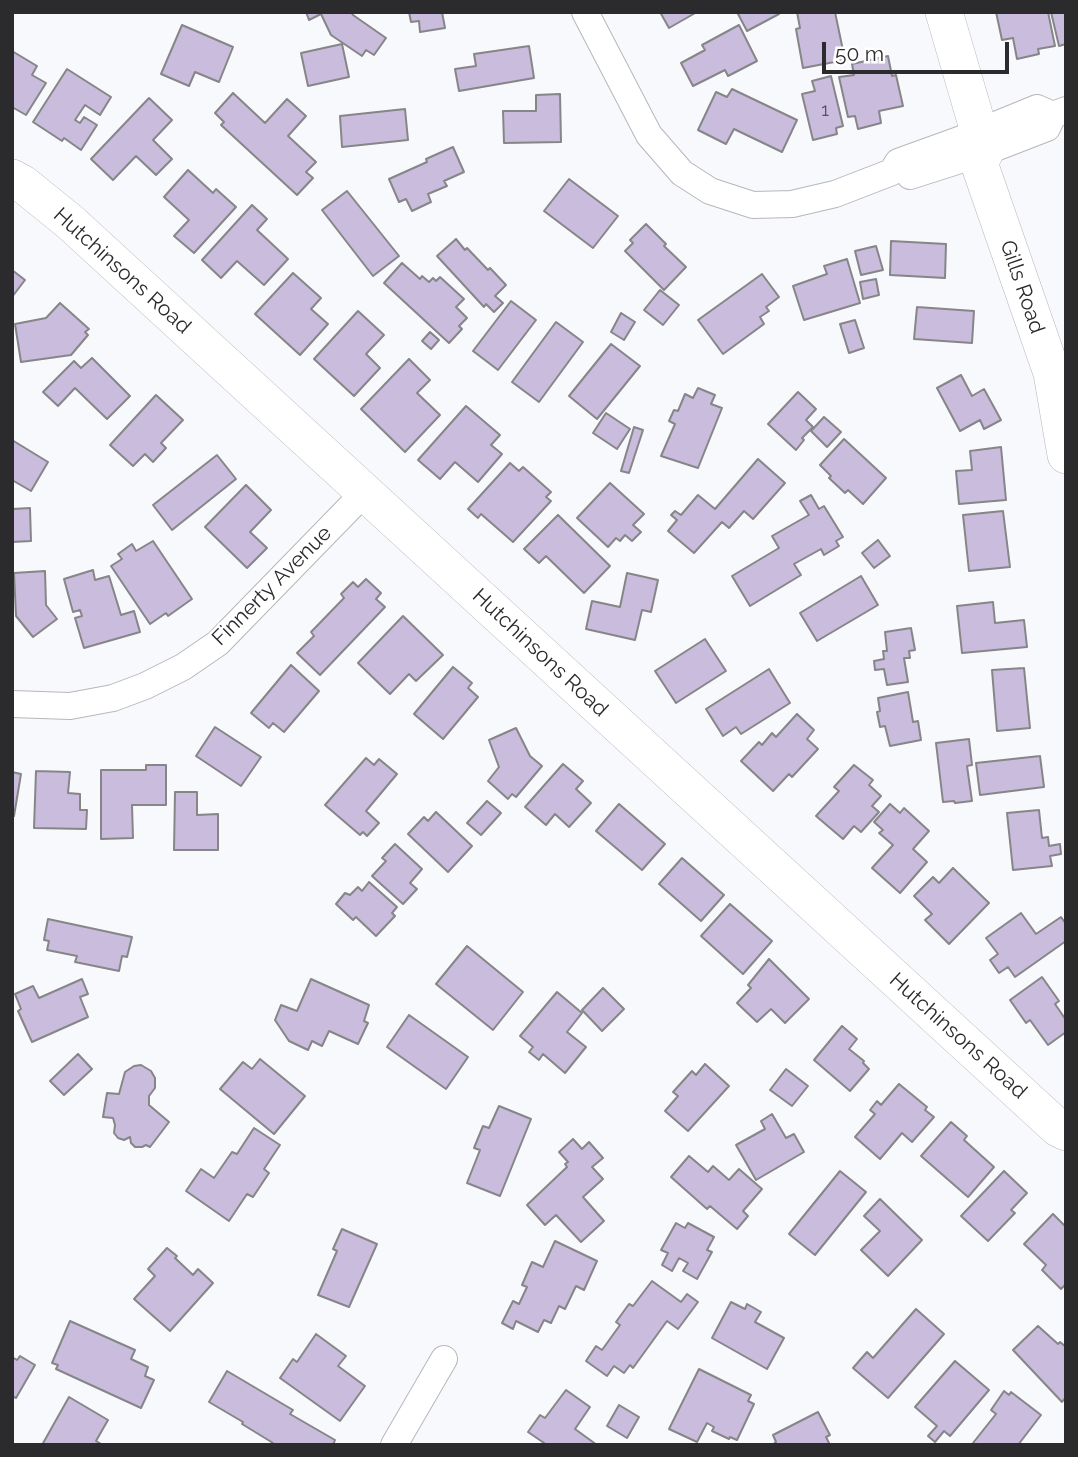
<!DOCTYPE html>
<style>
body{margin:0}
#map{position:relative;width:1078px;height:1457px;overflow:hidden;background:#f8f9fc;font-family:Raleway,sans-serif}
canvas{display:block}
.frame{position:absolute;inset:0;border:14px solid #2b2b2d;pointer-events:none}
.scale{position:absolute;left:822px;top:42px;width:187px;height:32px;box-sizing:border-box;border:4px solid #2b2b2d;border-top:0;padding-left:9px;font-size:21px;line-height:24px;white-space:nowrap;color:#2b2b2d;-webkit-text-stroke:5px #fff;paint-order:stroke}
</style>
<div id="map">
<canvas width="1078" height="1457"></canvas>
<div class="frame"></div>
<div class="scale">50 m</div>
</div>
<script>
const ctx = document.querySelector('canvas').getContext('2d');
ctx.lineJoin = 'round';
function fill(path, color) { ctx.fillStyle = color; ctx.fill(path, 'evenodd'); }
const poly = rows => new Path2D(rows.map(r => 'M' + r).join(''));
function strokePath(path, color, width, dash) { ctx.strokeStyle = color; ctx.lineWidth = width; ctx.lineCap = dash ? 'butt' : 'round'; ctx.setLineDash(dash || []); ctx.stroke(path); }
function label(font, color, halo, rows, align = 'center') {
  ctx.font = font + ' Raleway,sans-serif'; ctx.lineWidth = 5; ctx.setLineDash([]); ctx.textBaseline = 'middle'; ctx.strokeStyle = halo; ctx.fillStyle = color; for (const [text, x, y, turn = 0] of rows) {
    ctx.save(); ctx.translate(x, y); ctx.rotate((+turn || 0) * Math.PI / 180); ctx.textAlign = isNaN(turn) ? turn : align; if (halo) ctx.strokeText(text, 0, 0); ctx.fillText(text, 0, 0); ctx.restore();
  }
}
const building = poly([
 [306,12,351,12,353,15,386,38,374,55,366,50,362,56,331,35,321,14,309,20,306,12],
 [409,12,442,12,445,28,420,32,419,21,411,22,409,12],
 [660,12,697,12,669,28,660,12],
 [737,12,778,12,779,14,747,31,737,12],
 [797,12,835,12,845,60,803,68,796,29,800,28,797,12],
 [996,12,1048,12,1055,46,1038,49,1039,54,1017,59,1013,38,1002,40,996,12],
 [1051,12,1066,12,1066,44,1059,46,1051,12],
 [182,25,233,47,219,82,195,72,189,86,161,74,182,25],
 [739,25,757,61,728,76,725,70,693,86,681,63,705,50,702,45,739,25],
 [342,44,349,77,308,86,301,53,342,44],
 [529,46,534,78,459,91,455,69,476,66,474,54,529,46],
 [12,51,37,66,32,75,46,83,26,115,12,107,12,51],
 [888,56,892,76,896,75,903,106,879,111,881,123,858,129,855,116,848,117,839,77,854,75,852,64,888,56],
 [67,69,111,97,100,115,85,105,75,120,80,123,84,117,97,125,81,150,64,138,62,141,33,122,67,69],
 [831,76,843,126,836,128,837,134,813,140,802,94,815,91,812,81,831,76],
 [732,89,797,120,782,152,734,129,726,144,698,130,716,92,727,97,732,89],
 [233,93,265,123,287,99,306,116,288,136,316,162,306,172,313,178,297,195,221,125,224,122,215,113,233,93],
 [560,94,561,142,504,143,503,111,536,111,536,95,560,94],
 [149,98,172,120,153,140,172,159,156,175,136,156,113,180,91,159,149,98],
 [405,109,408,140,342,147,340,116,405,109],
 [453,147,464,172,444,181,447,186,428,194,431,202,412,211,406,199,399,202,389,179,427,162,426,159,453,147],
 [188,170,213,193,216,189,236,207,194,253,174,236,189,220,164,197,188,170],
 [569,179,618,216,593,248,544,211,569,179],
 [347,191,399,256,373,276,322,210,347,191],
 [252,205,267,219,257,230,288,259,264,285,237,261,221,278,202,260,252,205],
 [646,224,666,244,664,246,686,267,664,290,625,251,633,243,630,240,646,224],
 [456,239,465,250,467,248,488,270,490,268,506,285,495,296,503,303,494,312,486,304,484,307,437,256,456,239],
 [891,241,946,244,945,278,890,275,891,241],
 [876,246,883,270,861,275,855,251,876,246],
 [847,259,860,303,804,320,793,286,827,274,824,266,847,259],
 [402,263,420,279,422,276,429,282,433,278,436,281,440,277,464,299,456,307,467,318,459,326,462,329,449,343,384,283,402,263],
 [12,270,25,280,12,297,12,270],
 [293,273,321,298,311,309,328,324,300,355,255,314,293,273],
 [762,274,779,297,766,307,769,311,760,317,764,324,723,354,698,320,762,274],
 [876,279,879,295,863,299,860,282,876,279],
 [660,290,679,305,663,325,644,310,660,290],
 [511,301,536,320,498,370,473,351,511,301],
 [60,303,89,329,85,332,88,335,71,355,21,362,15,324,46,318,60,303],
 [917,307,974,311,972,343,914,339,917,307],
 [358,311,384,335,366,354,380,368,354,396,314,359,358,311],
 [621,313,635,322,624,340,611,332,621,313],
 [855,320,864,348,849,353,840,324,855,320],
 [556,322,583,342,539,402,512,382,556,322],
 [430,332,439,340,431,349,422,341,430,332],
 [611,344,640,366,597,419,569,396,611,344],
 [92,358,130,396,107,419,75,388,58,406,43,392,74,361,81,368,92,358],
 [409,359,430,380,417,393,440,415,405,452,361,409,409,359],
 [961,375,972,396,984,389,1001,420,984,429,980,420,960,431,937,388,961,375],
 [698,388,715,395,711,404,722,408,698,468,661,456,675,424,669,421,674,410,678,411,685,394,693,398,698,388],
 [798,392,816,409,806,420,813,427,802,438,804,440,796,450,768,424,798,392],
 [156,395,183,420,161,443,166,448,153,462,145,454,133,466,110,445,156,395],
 [466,406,500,435,491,445,502,454,478,482,455,462,440,479,418,460,466,406],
 [606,413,630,429,617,449,593,433,606,413],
 [824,417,841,432,827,447,811,431,824,417],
 [634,427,643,430,629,473,621,471,634,427],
 [844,439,886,478,863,504,848,490,845,493,829,478,831,476,820,465,844,439],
 [12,440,48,462,31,491,12,480,12,440],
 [1001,447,1006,500,959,504,956,471,972,470,970,451,1001,447],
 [217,455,236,479,172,530,153,505,217,455],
 [758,459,785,483,753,519,744,511,729,528,722,522,694,553,668,531,677,520,671,515,675,511,681,515,698,495,715,509,758,459],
 [510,463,519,471,523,467,551,492,546,497,551,501,513,542,481,514,478,518,468,509,510,463],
 [610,483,644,514,633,525,641,532,632,541,625,535,620,541,616,538,608,547,577,518,610,483],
 [246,485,271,510,250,532,267,548,247,568,205,527,246,485],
 [811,495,819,509,824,506,843,537,836,541,839,546,824,555,821,549,794,564,801,575,750,606,732,576,779,548,772,536,809,515,800,501,811,495],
 [30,508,31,541,12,542,12,509,30,508],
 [1003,511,1010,567,969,571,963,515,1003,511],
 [558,515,610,566,584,593,546,556,539,563,524,549,558,515],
 [878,540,890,556,874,568,862,553,878,540],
 [153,541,192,599,168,616,166,613,150,624,111,566,122,559,118,554,132,544,136,551,153,541],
 [93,570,95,580,109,576,121,615,134,611,140,632,84,648,75,618,82,616,80,610,73,612,64,579,93,570],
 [45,571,46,605,57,619,33,637,16,616,14,573,45,571],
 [627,573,658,580,651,612,642,610,635,640,586,629,592,601,620,607,627,573],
 [861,576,878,605,817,641,800,613,861,576],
 [366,579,381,593,376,599,385,607,320,675,297,653,314,636,311,632,344,598,341,594,353,582,358,587,366,579],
 [993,602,995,623,1024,620,1027,647,962,653,957,606,993,602],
 [403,616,443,655,416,681,409,674,390,694,358,663,403,616],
 [911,628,915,650,909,651,910,658,904,658,908,682,887,685,884,669,875,670,874,661,884,659,883,651,887,651,885,632,911,628],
 [705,639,726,671,676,703,655,671,705,639],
 [291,665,319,691,284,732,273,723,269,728,251,713,291,665],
 [453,667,472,683,468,688,478,697,443,739,414,714,453,667],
 [1024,668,1030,728,997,731,992,670,1024,668],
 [769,669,790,703,741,734,736,727,723,736,706,709,769,669],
 [908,692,913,722,918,721,921,740,890,746,885,726,880,727,877,712,880,711,878,698,908,692],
 [797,714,814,730,807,739,818,749,792,777,789,774,773,791,741,761,759,742,762,745,772,733,776,737,797,714],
 [215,727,261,757,241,786,196,756,215,727],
 [516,728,530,756,542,766,516,797,512,794,508,799,488,781,499,767,489,740,516,728],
 [969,739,972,765,967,766,972,801,955,803,954,801,943,802,936,743,969,739],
 [1040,756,1044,787,980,795,976,763,1040,756],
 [366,758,374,765,379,759,397,774,366,811,379,823,367,836,363,832,360,835,325,805,366,758],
 [563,764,583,781,576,789,591,803,569,827,555,814,546,825,525,807,563,764],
 [146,765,166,765,166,805,132,805,133,838,101,839,101,770,146,770,146,765],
 [854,765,873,780,869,785,881,796,872,806,879,812,861,832,854,826,843,839,816,816,839,791,834,787,854,765],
 [36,771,70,772,68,793,80,794,80,810,87,810,86,829,34,828,36,771],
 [12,772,21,774,14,816,12,816,12,772],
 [175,792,197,792,197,815,218,814,218,850,174,850,175,792],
 [487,801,501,813,481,835,467,823,487,801],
 [619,804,665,844,642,870,596,831,619,804],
 [890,804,900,813,904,808,929,831,913,849,927,862,900,893,872,868,893,845,879,833,883,830,874,822,890,804],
 [1039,810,1042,838,1048,837,1049,846,1060,844,1061,854,1050,856,1052,866,1013,870,1007,813,1039,810],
 [436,812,472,846,448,872,408,834,424,817,428,821,436,812],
 [395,844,422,869,410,883,417,889,403,904,372,876,386,861,382,858,395,844],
 [682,858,724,895,701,921,659,884,682,858],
 [953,868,989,903,949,944,925,920,932,914,914,896,933,877,939,883,953,868],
 [369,882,397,907,392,913,395,916,376,936,356,917,353,920,336,904,345,893,350,895,358,887,362,891,369,882],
 [730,904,772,941,743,974,701,936,730,904],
 [1021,913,1036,934,1061,917,1066,924,1066,941,1015,977,1008,967,999,973,990,960,998,954,986,938,1021,913],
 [48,919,132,937,127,957,122,956,119,971,75,962,77,956,47,950,49,941,44,940,48,919],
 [467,946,523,992,493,1030,436,984,467,946],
 [769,959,809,999,785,1023,771,1009,757,1022,737,1003,751,988,748,985,769,959],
 [1042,977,1059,1001,1055,1004,1066,1020,1066,1032,1048,1045,1030,1020,1026,1023,1010,1000,1042,977],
 [82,979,88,994,80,997,88,1017,32,1042,18,1011,21,1009,15,994,33,986,39,998,82,979],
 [311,979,369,1005,364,1021,368,1023,358,1044,329,1031,322,1046,312,1041,308,1050,289,1041,275,1020,281,1005,297,1011,311,979],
 [603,988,624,1009,602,1031,582,1010,603,988],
 [557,992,582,1013,567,1032,586,1047,565,1073,543,1054,539,1060,529,1052,533,1047,520,1036,557,992],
 [409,1015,468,1057,446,1089,387,1047,409,1015],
 [842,1026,857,1039,849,1049,864,1061,863,1063,869,1069,850,1091,814,1060,842,1026],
 [78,1054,92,1069,64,1095,50,1081,78,1054],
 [260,1059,305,1096,274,1134,220,1089,243,1062,252,1069,260,1059],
 [705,1064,729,1086,688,1131,665,1111,678,1096,673,1092,692,1071,696,1075,705,1064],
 [141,1065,151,1071,155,1078,155,1088,149,1096,149,1105,169,1122,150,1147,146,1145,142,1147,135,1147,131,1143,130,1137,124,1140,118,1138,114,1133,115,1125,113,1118,103,1117,107,1093,119,1094,125,1072,134,1066,141,1065],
 [786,1069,808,1086,792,1106,770,1090,786,1069],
 [899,1084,927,1107,925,1110,934,1117,912,1142,902,1133,880,1159,855,1137,875,1114,870,1110,877,1101,881,1105,899,1084],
 [499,1106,531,1119,500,1196,467,1183,480,1150,474,1148,483,1126,489,1128,499,1106],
 [772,1114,786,1138,794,1134,804,1152,756,1180,736,1145,765,1129,761,1121,772,1114],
 [951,1122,967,1136,964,1140,994,1167,968,1197,921,1156,951,1122],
 [254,1128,280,1145,264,1169,269,1173,253,1197,247,1194,229,1221,186,1191,201,1169,214,1178,232,1152,237,1154,254,1128],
 [573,1139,582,1149,589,1142,603,1158,592,1167,603,1179,583,1197,604,1221,581,1242,556,1215,545,1225,527,1205,567,1167,565,1164,568,1162,559,1152,573,1139],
 [689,1156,708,1172,713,1166,729,1180,739,1169,762,1189,743,1211,748,1216,737,1229,710,1206,707,1209,671,1177,689,1156],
 [840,1171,866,1192,815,1255,789,1234,840,1171],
 [1004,1171,1027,1193,1011,1210,1015,1213,988,1241,961,1216,1004,1171],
 [880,1199,922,1240,888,1276,861,1250,880,1231,864,1216,880,1199],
 [1053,1214,1066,1227,1066,1284,1061,1289,1042,1270,1046,1265,1024,1244,1053,1214],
 [676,1223,685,1228,688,1223,714,1237,707,1250,712,1252,697,1279,683,1271,688,1263,679,1258,672,1271,662,1265,668,1253,661,1250,676,1223],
 [342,1229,377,1244,349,1307,318,1295,337,1251,333,1249,342,1229],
 [555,1241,597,1261,584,1290,576,1286,565,1309,559,1306,551,1323,544,1320,538,1332,516,1321,513,1329,502,1323,513,1301,519,1304,527,1287,522,1285,532,1262,543,1267,555,1241],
 [167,1248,177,1256,175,1258,193,1275,198,1269,213,1283,170,1331,134,1299,155,1276,148,1269,167,1248],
 [652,1281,681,1302,687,1294,698,1302,678,1329,667,1321,633,1368,630,1365,624,1373,614,1366,607,1376,586,1361,596,1346,602,1350,620,1325,616,1322,629,1304,633,1306,652,1281],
 [731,1302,745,1309,747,1304,761,1312,755,1322,784,1338,767,1369,712,1338,731,1302],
 [916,1309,944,1334,888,1398,853,1368,867,1352,873,1358,916,1309],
 [70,1321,135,1350,131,1359,148,1367,145,1376,154,1380,141,1408,56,1369,58,1365,52,1363,70,1321],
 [1038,1326,1058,1344,1060,1342,1066,1347,1066,1397,1062,1402,1013,1350,1038,1326],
 [316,1334,346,1356,338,1366,365,1386,340,1421,280,1378,293,1359,297,1362,316,1334],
 [20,1356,35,1365,16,1398,12,1396,12,1357,17,1360,20,1356],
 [955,1361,989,1390,950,1436,944,1431,935,1442,928,1436,937,1426,915,1407,955,1361],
 [699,1369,751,1395,748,1401,754,1404,737,1440,730,1437,729,1439,712,1431,714,1427,707,1423,697,1442,669,1429,699,1369],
 [227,1371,293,1410,290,1414,335,1440,333,1445,272,1445,273,1443,242,1424,243,1422,209,1402,227,1371],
 [566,1390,590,1407,575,1429,597,1445,547,1445,528,1432,540,1415,545,1418,566,1390],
 [1004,1391,1009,1395,1011,1392,1041,1415,1018,1445,976,1445,973,1443,996,1414,991,1410,1004,1391],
 [69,1397,108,1420,96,1441,103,1445,42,1445,69,1397],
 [619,1405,639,1417,627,1438,607,1426,619,1405],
 [818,1412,830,1435,826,1437,830,1445,772,1445,776,1442,773,1435,818,1412]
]);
fill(building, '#cabcdc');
strokePath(building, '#868588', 2);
const street = poly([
 [585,12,649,135,682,173,710,191,753,205,792,204,835,194,892,172,898,162,959,140,1037,108,1053,115,1066,110],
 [910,176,985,152,1047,128,1053,115],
 [12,704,70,706,113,698,145,686,183,667,218,643,365,492],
 [394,1445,444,1359]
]);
const secondary = poly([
 [944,12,985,152,979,163,1052,373,1066,455],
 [12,178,23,184,70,222,1058,1128,1066,1132]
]);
strokePath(street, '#b6b7bb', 28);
strokePath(secondary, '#b6b7bb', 38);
strokePath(street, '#fff', 26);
strokePath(secondary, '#fff', 37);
label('18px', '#534f59', null, [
 ["1",825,111]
]);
label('21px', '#2b2b2d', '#fff', [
 ["Hutchinsons Road",122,271,42],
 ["Gills Road",1022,287,71],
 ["Finnerty Avenue",272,586,-45],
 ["Hutchinsons Road",540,653,43],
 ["Hutchinsons Road",958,1036,42]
]);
</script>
